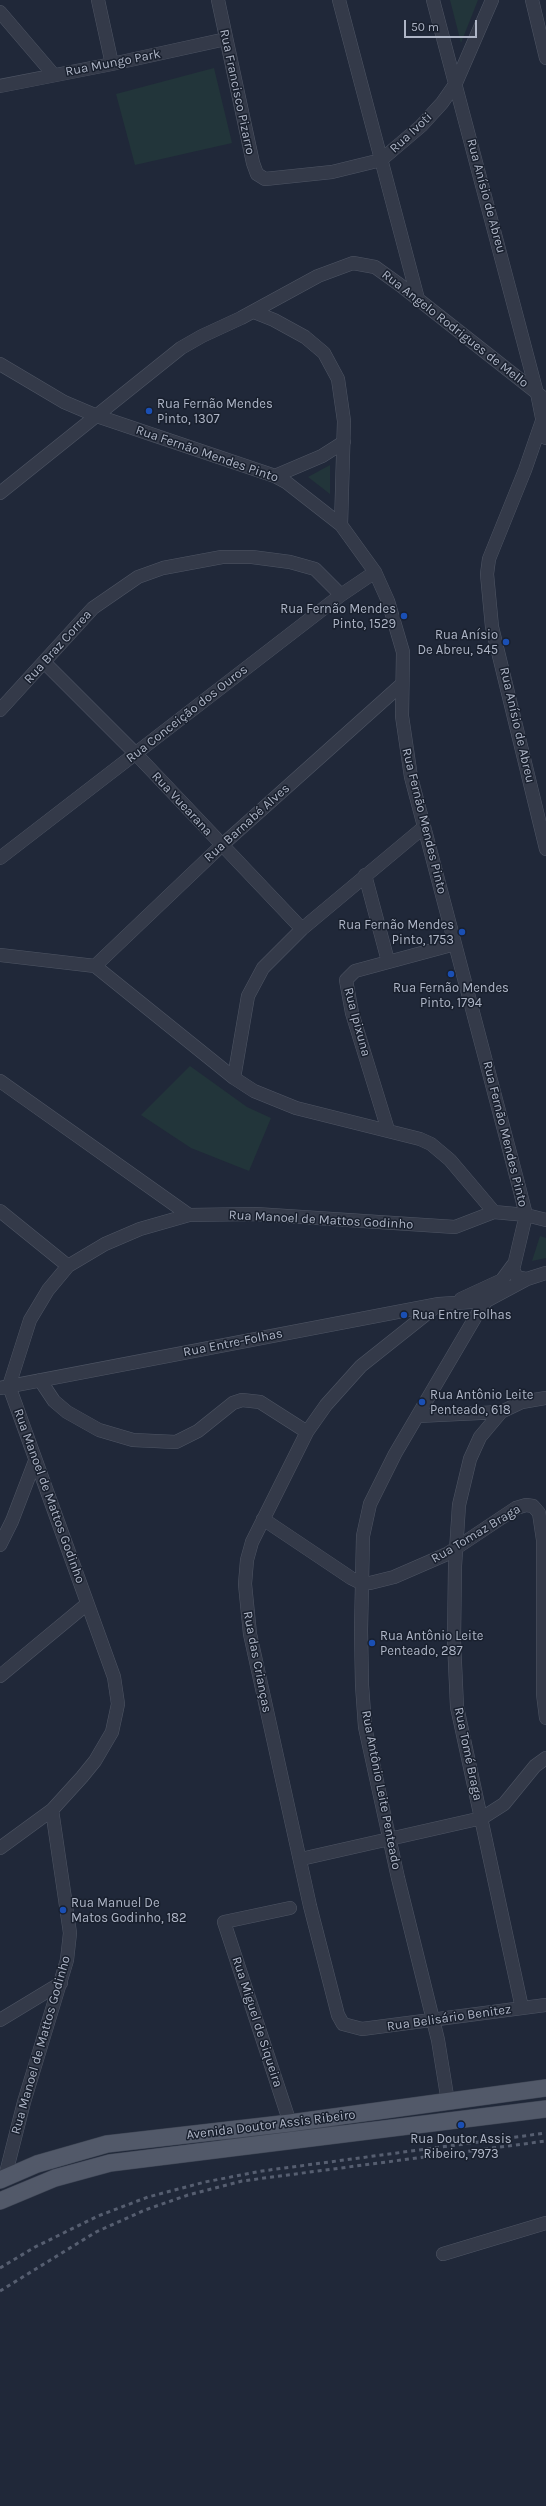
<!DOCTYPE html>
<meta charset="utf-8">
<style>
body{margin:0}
#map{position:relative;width:546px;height:2506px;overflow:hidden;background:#202839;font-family:Karla,sans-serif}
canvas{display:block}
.scale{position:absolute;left:404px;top:20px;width:73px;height:18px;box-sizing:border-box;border:2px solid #aeb5c6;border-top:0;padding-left:5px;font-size:12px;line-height:14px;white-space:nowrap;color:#aeb5c6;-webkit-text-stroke:3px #19202e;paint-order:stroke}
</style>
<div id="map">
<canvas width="546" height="2506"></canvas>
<div class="scale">50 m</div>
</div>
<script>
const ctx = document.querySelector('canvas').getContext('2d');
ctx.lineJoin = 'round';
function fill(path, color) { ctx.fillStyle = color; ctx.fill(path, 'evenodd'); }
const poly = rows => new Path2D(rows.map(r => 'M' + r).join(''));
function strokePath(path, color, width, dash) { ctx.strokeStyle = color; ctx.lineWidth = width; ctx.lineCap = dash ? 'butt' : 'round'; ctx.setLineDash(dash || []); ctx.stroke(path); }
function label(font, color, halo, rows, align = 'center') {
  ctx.font = font + ' Karla,sans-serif'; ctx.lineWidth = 3; ctx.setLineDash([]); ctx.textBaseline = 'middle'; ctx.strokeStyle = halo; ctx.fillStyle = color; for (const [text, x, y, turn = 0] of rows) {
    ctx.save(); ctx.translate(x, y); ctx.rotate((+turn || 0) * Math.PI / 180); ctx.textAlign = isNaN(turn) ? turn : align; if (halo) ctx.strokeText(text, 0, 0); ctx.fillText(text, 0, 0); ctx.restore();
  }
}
fill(poly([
 [450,0,478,0,461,43,459,35],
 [214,68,232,143,135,165,116,94],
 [330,465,330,494,308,477],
 [190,1066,247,1107,271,1118,249,1171,191,1148,141,1115],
 [540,1236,546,1238,546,1258,532,1261]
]), '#22353a');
const minor = poly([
 [98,0,112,64],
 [218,0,253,163,257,174,265,179,332,172,381,160,421,126,442,103,456,83,492,0],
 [339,0,418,299],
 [433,0,537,393,546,438],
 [532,0,546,58],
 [0,12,53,74],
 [0,86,112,64,226,39],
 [254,312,274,320,305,337,324,353,338,379,344,421,341,525],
 [0,364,64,402,97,416,275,476,286,482,341,525,375,572,388,601,403,652,402,716,411,777,519,1187,526,1215,513,1270,517,1277,527,1279],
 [542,421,525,470,489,559,487,574,492,627,546,849],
 [275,476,322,456,344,442],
 [0,493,181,348,202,336,241,318,318,276,353,263,375,267,400,285,546,400],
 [44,662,136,754,302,929],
 [0,710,93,608,138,577,163,568,222,557,252,557,290,562,315,569,341,595],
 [0,858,341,595,375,572],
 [365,875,388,961],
 [0,955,95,966,234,1078,254,1091,296,1108,420,1139,431,1144,450,1160,494,1212],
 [95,966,221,846,402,684],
 [234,1078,248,996,263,968,302,929,424,827],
 [0,1081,189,1215],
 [388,1130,352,1013,346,980,355,971,455,944],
 [0,1211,68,1266],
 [461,1299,500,1281],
 [439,1304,361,1366,326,1405,307,1432,252,1542,247,1560,245,1584,250,1634,310,1906,338,2015,343,2024,362,2029,546,2005],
 [40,1380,54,1401,67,1412,99,1430,133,1440,176,1442,198,1431,233,1403,242,1400,260,1402,307,1432],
 [0,1388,439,1304,486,1301,527,1279,546,1273],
 [418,1416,501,1412],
 [263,1519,351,1578,361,1583,370,1583,394,1577,447,1554,516,1508,526,1505,533,1506,539,1513,543,1540,543,1694,546,1718],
 [0,1545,12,1521,35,1461],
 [0,1676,87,1604],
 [0,1848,52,1810,82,1777,95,1761,112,1732,118,1704,114,1677,9,1386,30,1320,48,1290,68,1266,105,1244,140,1229,189,1215,256,1214,455,1227,494,1212,526,1215,546,1220],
 [301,1859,482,1818,504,1804,535,1766,546,1758],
 [290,1908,224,1922,290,2123],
 [522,2008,457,1707,454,1641,455,1566,459,1505,470,1459,480,1437,501,1412,522,1402,546,1398],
 [0,2020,61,1983],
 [448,2102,438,2040,398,1878,365,1727,362,1685,361,1630,363,1536,370,1504,395,1454,479,1311,513,1265],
 [5,2177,24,2102,67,1960,70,1933,52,1810],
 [443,2254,546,2223]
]);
const major = poly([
 [0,2180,37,2164,107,2144,290,2123,546,2088],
 [0,2201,55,2178,110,2163,546,2109]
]);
strokePath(minor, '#4e5564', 14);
strokePath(major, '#3d4453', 18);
strokePath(minor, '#343a49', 13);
strokePath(major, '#525969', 17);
strokePath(poly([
 [0,2268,35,2247,98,2216,148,2197,205,2182,262,2171,546,2133],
 [0,2291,96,2232,145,2210,188,2195,242,2181,546,2141]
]), '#565e70', 3, [4, 4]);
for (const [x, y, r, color] of [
 [149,411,4,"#1a4fb4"],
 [404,616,4,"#1a4fb4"],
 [506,642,4,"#1a4fb4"],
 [462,932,4,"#1a4fb4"],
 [451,974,4,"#1a4fb4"],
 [404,1315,4,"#1a4fb4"],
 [422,1402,4,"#1a4fb4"],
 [372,1643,4,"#1a4fb4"],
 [63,1910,4,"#1a4fb4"],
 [461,2125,4,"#1a4fb4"]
]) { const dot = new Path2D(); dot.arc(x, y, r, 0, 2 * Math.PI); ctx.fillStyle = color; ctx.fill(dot); strokePath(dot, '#19202e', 1.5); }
label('13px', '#aeb5c6', '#19202e', [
 ["Rua Mungo Park",113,63,-11],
 ["Rua Francisco Pizarro",237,92,78],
 ["Rua Ivoti",411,133,-43],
 ["Rua Anísio de Abreu",486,196,75],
 ["Rua Angelo Rodrigues de Mello",455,329,38],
 ["Rua Fernão Mendes Pinto",207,454,19],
 ["Rua Braz Correa",58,647,-48],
 ["Rua Conceição dos Ouros",187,714,-38],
 ["Rua Anísio de Abreu",517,725,77],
 ["Rua Vuearana",182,804,47],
 ["Rua Fernão Mendes Pinto",424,821,76],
 ["Rua Barnabé Alves",247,823,-42],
 ["Rua Ipixuna",357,1022,75],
 ["Rua Fernão Mendes Pinto",505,1134,76],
 ["Rua Manoel de Mattos Godinho",321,1220,3],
 ["Rua Entre-Folhas",233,1343,-11],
 ["Rua Manoel de Mattos Godinho",49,1496,70],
 ["Rua Tomaz Braga",476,1534,-31],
 ["Rua das Crianças",257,1662,79],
 ["Rua Tomé Braga",468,1754,78],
 ["Rua Antônio Leite Penteado",381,1790,79],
 ["Rua Belisário Benitez",449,2018,-8],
 ["Rua Miguel de Siqueira",257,2022,72],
 ["Rua Manoel de Mattos Godinho",41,2045,-74],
 ["Avenida Doutor Assis Ribeiro",271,2125,-7]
]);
label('13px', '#aeb5c6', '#19202e', [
 ["Rua Fernão Mendes",157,404],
 ["Pinto, 1307",157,419],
 ["Rua Fernão Mendes",396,609,"right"],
 ["Pinto, 1529",396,624,"right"],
 ["Rua Anísio",498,635,"right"],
 ["De Abreu, 545",498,650,"right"],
 ["Rua Fernão Mendes",454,925,"right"],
 ["Pinto, 1753",454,940,"right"],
 ["Rua Fernão Mendes",451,988,"center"],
 ["Pinto, 1794",451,1003,"center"],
 ["Rua Entre Folhas",412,1315],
 ["Rua Antônio Leite",430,1395],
 ["Penteado, 618",430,1410],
 ["Rua Antônio Leite",380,1636],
 ["Penteado, 287",380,1651],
 ["Rua Manuel De",71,1903],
 ["Matos Godinho, 182",71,1918],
 ["Rua Doutor Assis",461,2139,"center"],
 ["Ribeiro, 7973",461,2154,"center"]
], 'left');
</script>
